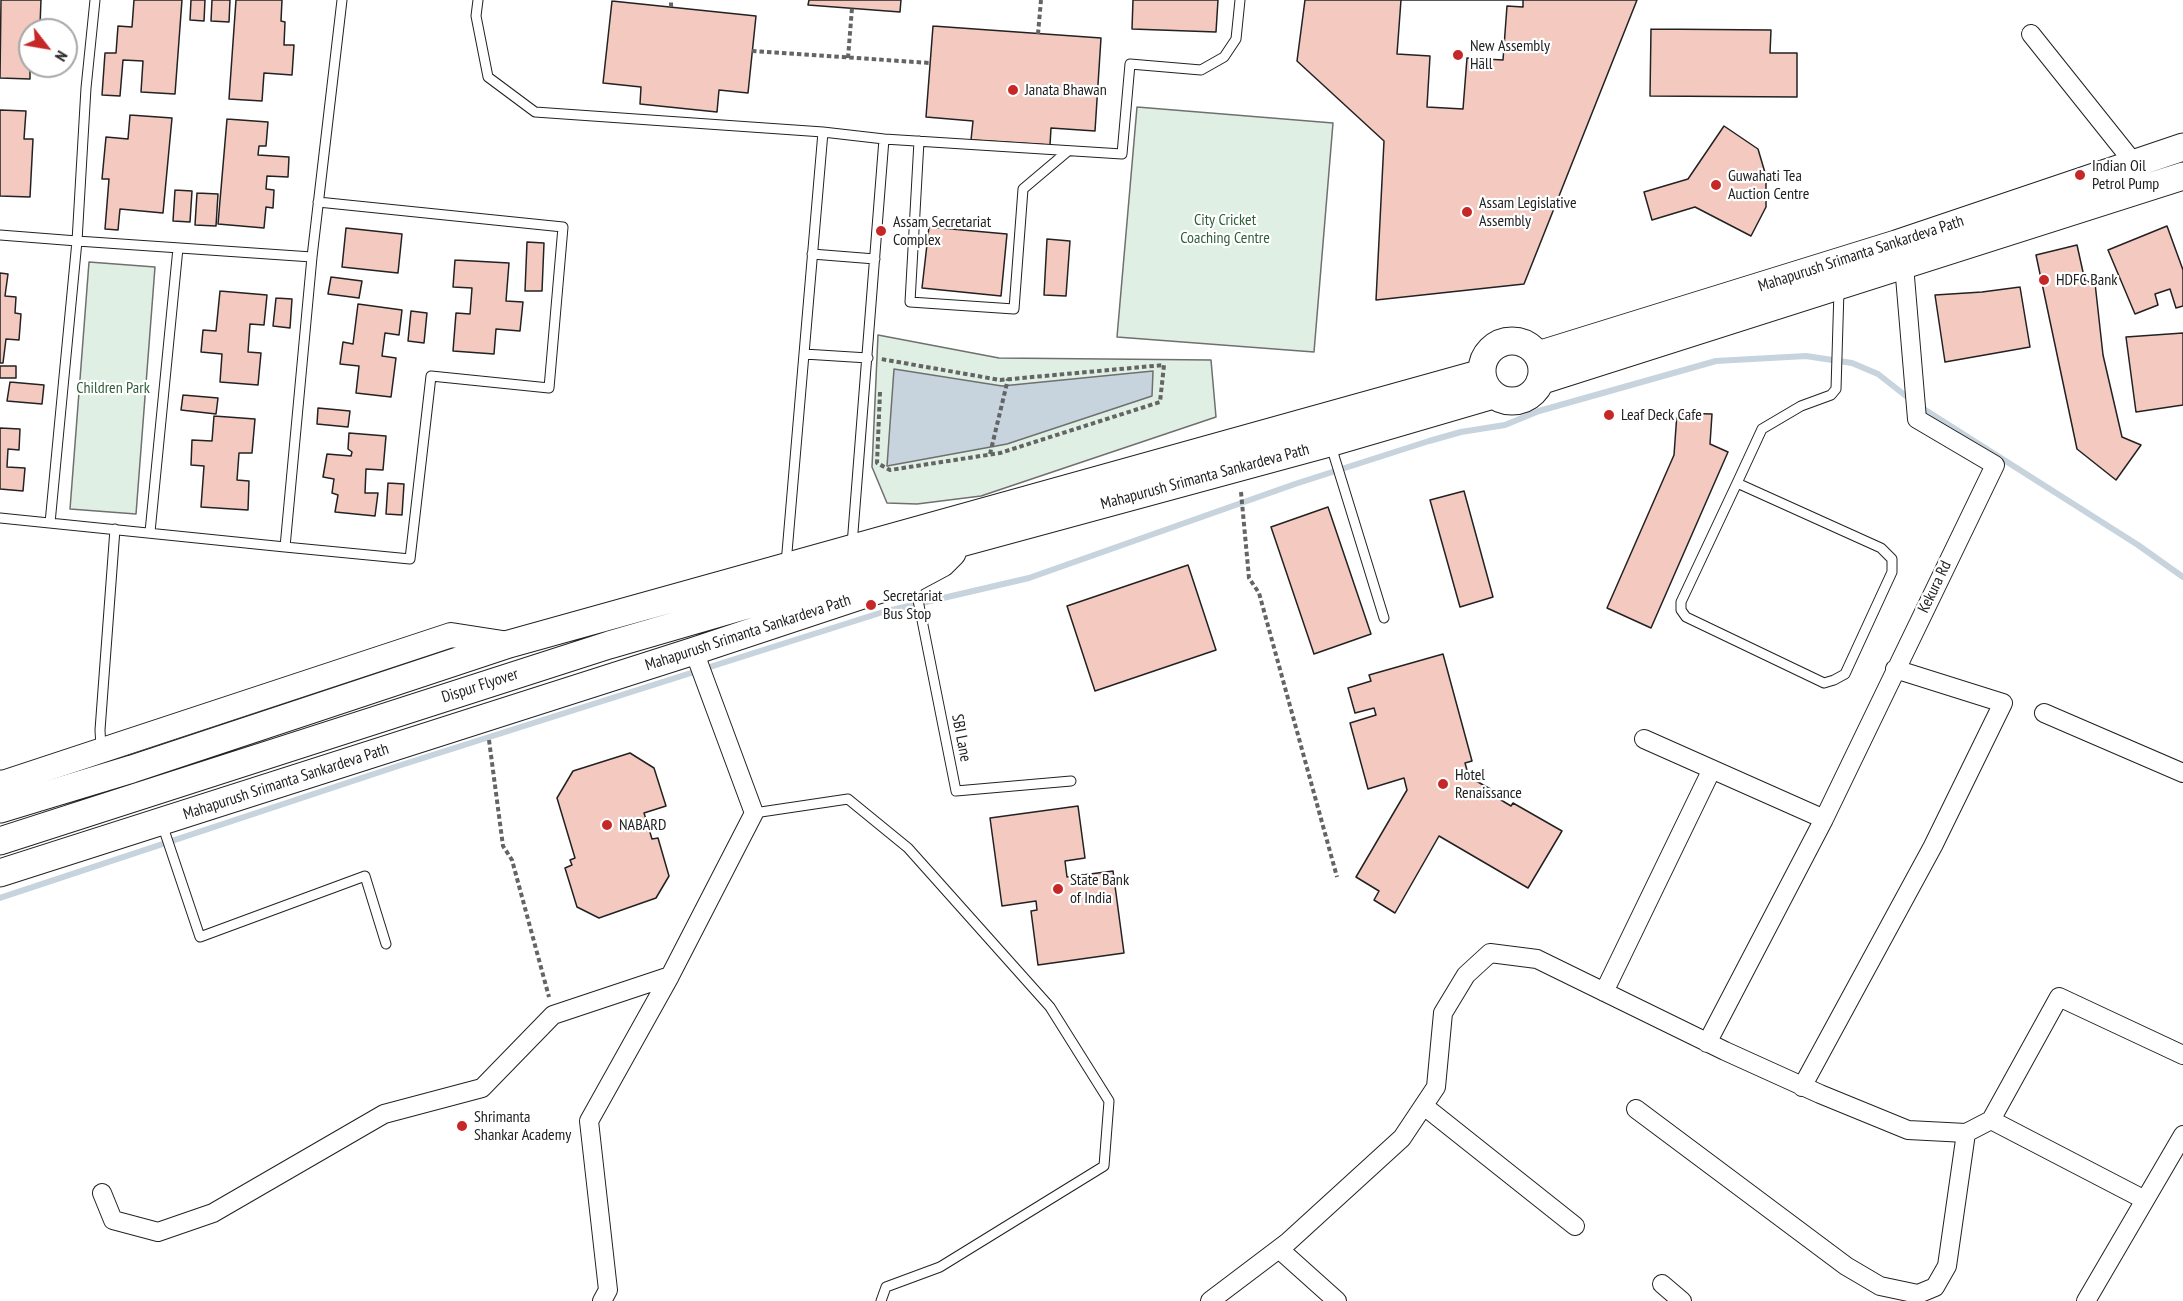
<!DOCTYPE html>
<style>
body{margin:0}
#map{position:relative;width:2183px;height:1301px;overflow:hidden;background:#fff;font-family:"PT Sans Narrow",sans-serif}
canvas{display:block}
.north{position:absolute;left:18px;top:18px;width:60px;height:60px;box-sizing:border-box;background:#fff;border:2px solid #a7a7a7;border-radius:50%;rotate:121deg;font-size:16px;font-weight:700;line-height:24px;text-align:center;color:#222}
.north::after{content:'';display:block;margin:auto;width:21px;height:27px;background:#c62828;clip-path:polygon(50% 0,100% 100%,50% 72%,0 100%)}
</style>
<div id="map">
<canvas width="2183" height="1301"></canvas>
<div class="north">N</div>
</div>
<script>
const ctx = document.querySelector('canvas').getContext('2d');
ctx.lineJoin = 'round';
function fill(path, color) { ctx.fillStyle = color; ctx.fill(path, 'evenodd'); }
const poly = rows => new Path2D(rows.map(r => 'M' + r).join(''));
function strokePath(path, color, width, dash) { ctx.strokeStyle = color; ctx.lineWidth = width; ctx.lineCap = dash ? 'butt' : 'round'; ctx.setLineDash(dash || []); ctx.stroke(path); }
function label(font, color, halo, rows, align = 'center') {
  ctx.font = font + ' "PT Sans Narrow",sans-serif'; ctx.lineWidth = 4.5; ctx.setLineDash([]); ctx.textBaseline = 'middle'; ctx.strokeStyle = halo; ctx.fillStyle = color; for (const [text, x, y, turn = 0] of rows) {
    ctx.save(); ctx.translate(x, y); ctx.rotate((+turn || 0) * Math.PI / 180); ctx.textAlign = isNaN(turn) ? turn : align; if (halo) ctx.strokeText(text, 0, 0); ctx.fillText(text, 0, 0); ctx.restore();
  }
}
const green = poly([
 [1137,107,1333,123,1314,352,1117,337,1137,107],
 [89,262,155,267,136,514,70,509,89,262],
 [878,335,999,358,1211,360,1216,417,981,496,917,504,887,503,872,467,878,335]
]);
fill(green, '#e0efe3');
strokePath(green, '#6f6f6f', 1.5);
const water = poly([
 [894,369,1002,386,1153,371,1152,396,1007,444,887,466,894,369]
]);
fill(water, '#c7d3dd');
strokePath(water, '#6f6f6f', 1.5);
strokePath(poly([
 [1919,406,2138,545,2183,577],
 [0,898,398,766,883,612,1029,578,1295,484,1429,441,1461,432,1505,425,1539,411,1716,361,1806,356,1852,363,1878,374,1911,400]
]), '#c7d3dd', 6);
const building = poly([
 [1,0,41,0,40,26,49,26,49,30,30,30,30,50,26,50,26,56,30,56,30,79,0,78,1,0],
 [134,0,182,0,175,94,141,92,143,61,123,60,120,96,102,95,105,53,116,53,118,26,132,27,134,0],
 [191,0,205,0,204,21,190,20,191,0],
 [212,0,230,0,229,22,211,21,212,0],
 [236,0,282,0,281,21,285,22,284,45,294,45,292,75,264,73,262,101,229,99,236,0],
 [809,0,901,0,900,12,808,5,809,0],
 [1133,0,1218,0,1216,32,1132,29,1133,0],
 [1305,0,1637,0,1524,284,1376,300,1384,141,1297,61,1305,0],
 [1401,0,1523,0,1523,7,1507,6,1503,60,1467,58,1463,109,1427,107,1430,56,1397,54,1401,0],
 [612,1,756,16,748,93,719,90,717,112,640,104,641,87,603,83,612,1],
 [933,26,1101,38,1095,131,1051,128,1050,145,971,140,973,121,926,117,933,26],
 [1651,29,1771,30,1770,53,1797,53,1797,97,1650,96,1651,29],
 [0,110,26,111,24,139,33,139,30,197,0,196,0,110],
 [130,115,172,118,163,213,120,209,118,230,105,229,109,179,102,179,106,137,128,139,130,115],
 [227,119,268,122,266,146,259,146,258,155,289,157,288,177,267,176,266,189,274,190,273,208,266,207,264,228,218,224,227,119],
 [1724,126,1758,149,1766,176,1766,207,1751,236,1695,207,1652,220,1644,192,1688,179,1724,126],
 [175,190,192,191,190,222,173,221,175,190],
 [197,193,218,194,216,226,195,225,197,193],
 [2167,226,2183,270,2183,306,2176,308,2170,289,2155,294,2158,305,2135,314,2108,250,2167,226],
 [929,227,1007,234,1001,296,922,288,929,227],
 [346,228,402,234,398,273,342,267,346,228],
 [1047,239,1070,241,1066,296,1044,295,1047,239],
 [527,242,544,243,542,291,525,291,527,242],
 [2077,245,2085,281,2095,283,2103,355,2122,437,2141,445,2116,480,2077,449,2036,255,2077,245],
 [455,260,509,263,506,301,523,302,520,331,496,329,494,354,453,351,456,313,470,314,472,288,453,287,455,260],
 [0,273,8,274,5,296,16,297,15,313,21,314,19,340,6,339,3,363,0,363,0,273],
 [331,277,362,281,359,298,328,294,331,277],
 [2020,287,2030,347,1945,362,1935,295,1982,292,2020,287],
 [220,291,267,295,264,325,250,324,248,352,261,353,258,385,220,382,222,354,201,352,203,330,216,331,220,291],
 [276,298,292,299,290,328,273,326,276,298],
 [358,304,402,310,399,335,385,333,382,356,396,358,391,397,356,393,359,366,340,364,343,342,353,344,358,304],
 [411,311,427,313,424,343,408,341,411,311],
 [2183,333,2183,405,2136,412,2126,337,2183,333],
 [0,366,16,366,16,378,0,378,0,366],
 [10,382,44,385,42,404,7,401,10,382],
 [183,395,218,398,216,414,181,410,183,395],
 [318,408,350,411,348,427,317,424,318,408],
 [1677,413,1712,414,1710,444,1728,452,1651,628,1607,608,1674,455,1677,413],
 [214,416,255,419,252,453,239,453,237,480,249,481,248,510,201,507,204,466,191,465,192,440,212,441,214,416],
 [0,428,20,429,19,450,8,449,7,467,25,468,23,491,0,489,0,428],
 [349,433,386,436,383,470,366,469,365,493,378,493,375,516,335,512,338,495,332,493,334,479,323,477,327,454,351,456,352,452,348,449,349,433],
 [388,483,404,484,402,515,386,514,388,483],
 [1464,491,1493,597,1460,607,1430,500,1464,491],
 [1328,507,1371,634,1314,654,1271,527,1328,507],
 [1188,565,1216,650,1095,691,1067,606,1188,565],
 [1443,654,1472,761,1465,763,1469,777,1503,796,1501,800,1511,806,1513,803,1562,831,1528,888,1439,836,1395,913,1374,900,1379,891,1356,877,1407,790,1404,778,1368,789,1350,723,1376,715,1374,708,1355,713,1348,688,1371,681,1369,675,1443,654],
 [630,753,654,768,666,806,644,813,652,839,658,838,669,876,656,898,599,918,577,907,565,868,572,865,570,860,575,858,557,798,573,771,630,753],
 [1078,806,1085,858,1065,861,1067,877,1113,871,1124,953,1038,965,1031,911,1037,910,1036,901,1002,906,990,818,1078,806]
]);
fill(building, '#f3c9c0');
strokePath(building, '#222', 1.5);
const service = poly([
 [95,0,86,88,77,241,312,257],
 [478,0,476,16,488,77,535,112,823,132],
 [884,139,1122,154,1130,64,1201,70,1224,57,1236,39,1240,0],
 [919,141,910,302,1014,309,1023,189,1068,151],
 [0,235,77,241,50,523],
 [812,254,875,259],
 [804,354,868,358],
 [1331,446,1384,618],
 [1737,483,1881,548,1892,559,1892,572,1845,674,1834,680,1824,683,1686,617,1681,610,1681,602,1737,483,1762,429,1801,406,1831,395,1836,389,1839,290],
 [0,518,285,547,312,257,342,0],
 [150,532,178,248],
 [285,547,410,559,431,376,549,388,563,227,318,202],
 [786,564,823,132,884,139,852,545],
 [914,580,956,791,1071,781],
 [101,748,100,730,115,529],
 [754,813,848,799,908,848,1050,1007,1109,1101,1104,1166,940,1267,886,1287,881,1301],
 [162,824,200,937,365,876,386,944]
]);
const minor = poly([
 [2031,34,2134,163],
 [2044,713,2183,773],
 [1644,739,1824,819,1707,1043],
 [1824,819,1995,465,1917,419,1904,265],
 [1604,992,1712,769],
 [1802,1087,1933,846,2003,703,1895,669],
 [1424,1106,1575,1226],
 [1636,1109,1846,1266,1880,1286,1918,1294,1935,1287,1947,1266,1966,1133],
 [1991,1120,2145,1200],
 [102,1193,113,1220,158,1232,213,1213,384,1114,482,1088,553,1015,670,976,754,813,694,651],
 [1279,1249,1337,1301],
 [1662,1284,1682,1301],
 [602,1301,608,1290,589,1121,670,976],
 [1210,1301,1288,1242,1402,1138,1436,1087,1443,1013,1466,975,1490,953,1537,959,1725,1051,1820,1094,1908,1130,1966,1133,1991,1120,2059,997,2183,1055],
 [2086,1301,2183,1135]
]);
const secondary = poly([
 [0,784,451,635,509,644]
]);
const primary = poly([
 '1482 371a30 30 0 1 1 60 0a30 30 0 1 1-60 0Z',
 [1538,355,1896,244,2183,147],
 [1540,381,2183,176],
 [0,784,40,797],
 [0,809,132,769,509,644,1482,373],
 [0,841,609,645,964,542,1329,443,1493,395],
 [0,873,694,651,914,578,942,563,952,553]
]);
strokePath(service, '#222', 11);
strokePath(minor, '#222', 20);
strokePath(secondary, '#222', 26);
strokePath(primary, '#222', 29);
strokePath(poly([
 [671,7,671,0],
 [1038,34,1041,0],
 [752,51,930,63],
 [848,58,852,8],
 [880,392,877,463,890,470,1000,453,1160,402,1164,365,1000,380,881,359],
 [990,454,1008,379],
 [1241,492,1249,578,1259,593,1337,877],
 [489,740,503,846,512,860,549,997]
]), '#646464', 4, [4.5, 3]);
strokePath(service, '#fff', 9);
strokePath(minor, '#fff', 18);
strokePath(secondary, '#fff', 24);
strokePath(primary, '#fff', 27);
for (const [x, y, r, color] of [
 [1458,55,6,"#c62828"],
 [1013,90,6,"#c62828"],
 [2080,175,6,"#c62828"],
 [1716,185,6,"#c62828"],
 [1467,212,6,"#c62828"],
 [881,231,6,"#c62828"],
 [2044,280,6,"#c62828"],
 [1609,415,6,"#c62828"],
 [871,605,6,"#c62828"],
 [1443,784,6,"#c62828"],
 [607,825,6,"#c62828"],
 [1058,889,6,"#c62828"],
 [462,1126,6,"#c62828"]
]) { const dot = new Path2D(); dot.arc(x, y, r, 0, 2 * Math.PI); ctx.fillStyle = color; ctx.fill(dot); strokePath(dot, '#fff', 2); }
label('16px', '#222', '#fff', [
 ["New Assembly",1470,46],
 ["Hall",1470,64],
 ["Janata Bhawan",1025,90],
 ["Indian Oil",2092,166],
 ["Petrol Pump",2092,184],
 ["Guwahati Tea",1728,176],
 ["Auction Centre",1728,194],
 ["Assam Legislative",1479,203],
 ["Assembly",1479,221],
 ["Assam Secretariat",893,222],
 ["Complex",893,240],
 ["HDFC Bank",2056,280],
 ["Leaf Deck Cafe",1621,415],
 ["Secretariat",883,596],
 ["Bus Stop",883,614],
 ["Hotel",1455,775],
 ["Renaissance",1455,793],
 ["NABARD",619,825],
 ["State Bank",1070,880],
 ["of India",1070,898],
 ["Shrimanta",474,1117],
 ["Shankar Academy",474,1135]
], 'left');
label('16px', '#2f5e38', '#fff', [
 ["City Cricket",1225,220],
 ["Coaching Centre",1225,238],
 ["Children Park",113,388]
]);
label('16px', '#222', '#fff', [
 ["Mahapurush Srimanta Sankardeva Path",1861,254,-18],
 ["Mahapurush Srimanta Sankardeva Path",1205,477,-15],
 ["Kekura Rd",1935,587,-64],
 ["Mahapurush Srimanta Sankardeva Path",748,633,-18],
 ["Dispur Flyover",480,686,-18],
 ["SBI Lane",961,738,79],
 ["Mahapurush Srimanta Sankardeva Path",286,782,-18]
]);
</script>
